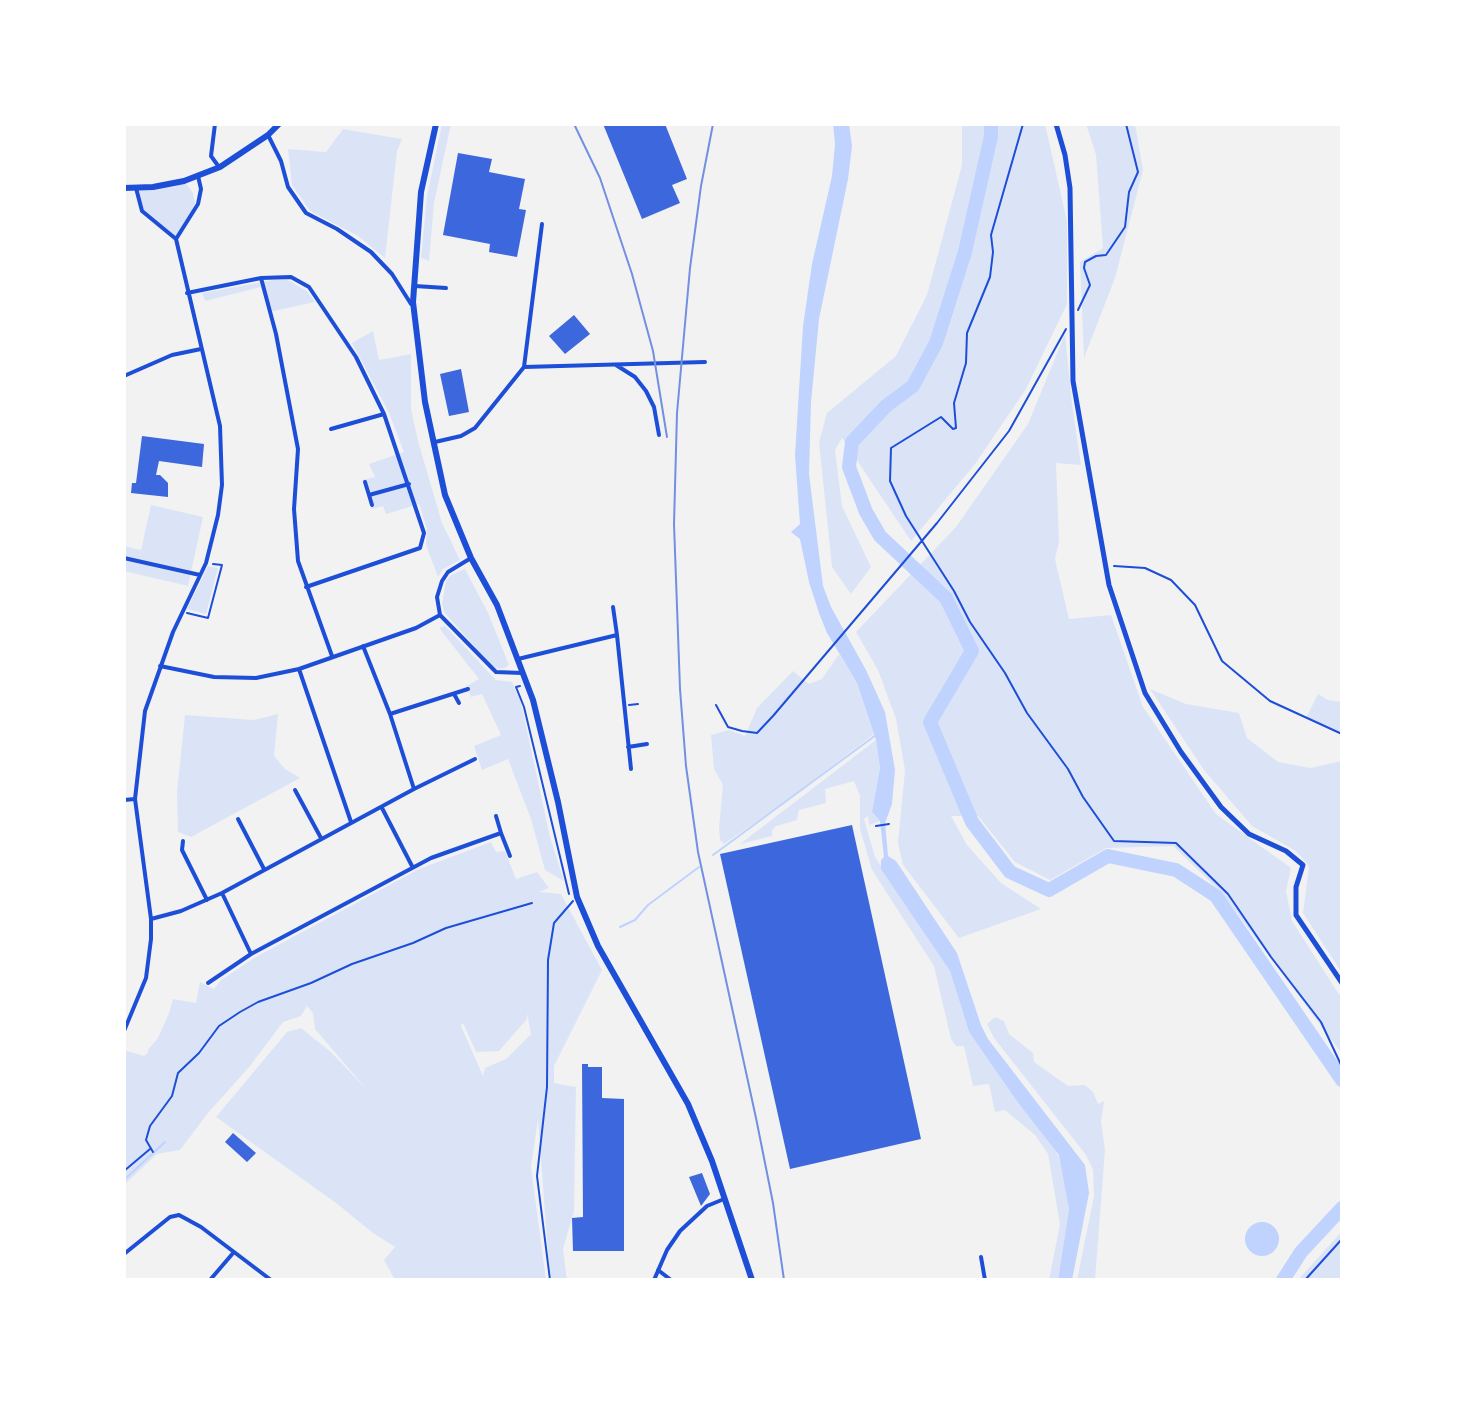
<!DOCTYPE html>
<style>
body{margin:0}
#map{position:relative;width:1466px;height:1404px;overflow:hidden;background:#f2f2f2;font-family:Ubuntu,sans-serif}
canvas{display:block}
.frame{position:absolute;inset:0;border:126px solid #fff;pointer-events:none}
</style>
<div id="map">
<canvas width="1466" height="1404"></canvas>
<div class="frame"></div>
</div>
<script>
const ctx = document.querySelector('canvas').getContext('2d');
ctx.lineJoin = 'round';
function fill(path, color) { ctx.fillStyle = color; ctx.fill(path, 'evenodd'); }
const poly = rows => new Path2D(rows.map(r => 'M' + r).join(''));
function strokePath(path, color, width, dash) { ctx.strokeStyle = color; ctx.lineWidth = width; ctx.lineCap = dash ? 'butt' : 'round'; ctx.setLineDash(dash || []); ctx.stroke(path); }
fill(poly([
 [442,124,451,124,434,203,429,261,421,258,427,196],
 [962,124,1045,124,1067,221,1067,304,1026,389,975,464,911,541,842,438,835,450,842,506,871,567,851,594,832,567,819,442,827,413,896,356,927,295,962,165],
 [1086,124,1135,124,1143,170,1115,278,1084,358,1080,262,1103,248,1096,155],
 [343,129,402,139,397,151,385,258,358,236,310,211,292,185,288,149,326,152],
 [184,181,193,193,195,203,184,229,176,239,142,211,136,188],
 [284,278,307,291,315,302,269,312,261,287,205,301,202,293],
 [373,331,379,360,411,354,411,409,418,441,442,523,460,560,443,569,438,577,426,545,427,529,419,504,386,514,383,506,372,509,362,480,375,477,369,464,404,452,389,413,352,343],
 [1065,334,1072,404,1081,465,1056,463,1059,542,1055,559,1069,619,1111,615,1143,707,1216,814,1291,868,1286,891,1292,921,1342,999,1342,1054,1221,892,1173,846,1106,848,1050,880,1015,862,978,816,951,816,967,845,1001,883,1041,909,959,938,903,865,898,843,905,770,896,719,878,670,856,632,956,527,1028,424],
 [151,505,203,517,188,586,124,571,124,546,141,550],
 [208,566,218,568,206,614,187,609],
 [465,569,489,615,509,665,505,668,498,669,489,663,444,612,442,604,446,581,451,575],
 [445,626,496,680,512,682,521,703,550,837,564,881,545,870,531,819,508,759,482,770,474,746,501,735,482,694,471,697,467,686,479,679,439,628],
 [839,654,857,683,874,734,782,804,724,844,720,840,719,828,723,785,714,769,711,735,729,730,745,736,757,708,793,671,809,684,822,679],
 [1150,689,1186,704,1239,713,1247,738,1278,762,1310,768,1342,761,1342,973,1303,913,1309,866,1296,851,1252,826,1204,770],
 [1318,694,1328,700,1342,702,1342,732,1306,718],
 [278,714,274,756,285,769,300,778,191,837,178,832,177,792,185,715,254,720],
 [876,740,880,768,872,812,880,821,869,825,868,816,864,819,875,857,950,971,969,1032,1016,1100,1050,1141,1062,1162,1069,1209,1058,1280,1049,1280,1060,1224,1048,1154,1035,1135,1005,1110,995,1112,989,1084,973,1086,964,1046,956,1046,951,1039,934,966,872,870,860,829,860,796,854,781,825,789,826,803,799,810,797,820,776,826,772,830,772,836,740,844],
 [491,842,496,852,505,851,516,879,537,872,549,888,539,892,561,894,602,970,554,1066,554,1083,576,1087,574,1211,563,1249,567,1280,550,1280,538,1119,531,1167,546,1280,395,1280,384,1260,395,1247,373,1233,336,1203,216,1117,287,1032,301,1028,332,1053,368,1091,315,1029,313,1013,307,1006,301,1016,283,1022,250,1066,208,1113,180,1150,157,1154,124,1185,124,1053,127,1051,144,1056,149,1051,147,1051,158,1038,169,1013,173,999,196,1003,200,982,214,989,221,980,256,957,419,869],
 [527,1013,531,1034,506,1059,485,1068,483,1076,461,1026,463,1023,476,1052,499,1051,527,1019],
 [995,1017,1004,1021,1009,1034,1033,1053,1034,1062,1068,1086,1085,1085,1093,1092,1098,1104,1104,1101,1101,1122,1105,1150,1095,1280,1077,1280,1094,1196,1093,1170,1086,1155,994,1038,987,1024],
 [1342,1231,1342,1280,1298,1280]
]), '#dbe4f7');
fill(poly([
 [833,124,849,124,852,146,848,179,819,319,811,402,809,474,823,586,831,607,866,670,885,712,895,770,892,804,885,823,888,856,896,861,957,953,981,1025,988,1039,1085,1165,1089,1193,1072,1280,1058,1280,1069,1209,1059,1155,1016,1100,969,1032,950,971,881,869,881,860,884,857,880,821,872,812,880,768,876,740,857,683,827,633,819,613,809,582,800,539,791,532,800,524,795,455,803,326,812,264,832,176,835,144],
 '1245 1239a17 17 0 1 1 34 0a17 17 0 1 1-34 0Z'
]), '#bfd3fe');
strokePath(poly([
 [713,855,876,735],
 [620,927,635,920,648,905,699,867],
 [124,1180,165,1142]
]), '#bfd3fe', 2);
strokePath(poly([
 [991,124,991,136,965,252,936,343,913,386,886,406,852,442,849,467,866,512,880,536,946,598,972,651,930,722,972,822,1010,872,1049,890,1108,856,1176,870,1216,896,1342,1080],
 [1283,1280,1301,1252,1342,1208]
]), '#bfd3fe', 14);
fill(poly([
 [603,124,665,124,687,179,672,185,680,203,642,219],
 [458,153,492,159,489,172,525,179,519,209,526,210,517,257,489,252,490,244,443,235],
 [574,315,590,334,565,354,549,336],
 [461,369,469,412,449,416,440,374],
 [142,436,204,444,202,467,159,461,156,475,160,475,168,483,168,497,131,493,132,483,136,483],
 [852,825,921,1139,790,1169,720,854],
 [582,1064,588,1064,588,1067,602,1067,602,1098,624,1099,624,1251,573,1251,572,1218,583,1217],
 [233,1133,256,1153,247,1162,225,1142],
 [702,1173,710,1194,701,1206,689,1177]
]), '#3d67dc');
strokePath(poly([
 [1023,124,991,235,993,252,990,277,967,333,966,363,954,403,956,428,953,429,941,417,891,448,890,481,906,516,954,591,970,622,1005,673,1027,713,1068,769,1083,797,1114,841,1176,843,1228,894,1271,957,1321,1022,1342,1067],
 [1078,310,1090,285,1084,268,1085,262,1096,256,1106,255,1125,227,1129,192,1138,172,1126,124],
 [1114,566,1145,568,1171,580,1195,605,1222,661,1270,701,1342,734],
 [187,613,208,618,222,565,213,564],
 [520,686,516,687,524,707,569,894],
 [629,705,638,704],
 [716,705,728,727,742,731,757,733,773,716,937,523,1009,431,1066,329],
 [876,826,889,824],
 [153,1152,146,1140,150,1126,172,1096,178,1073,199,1053,219,1026,240,1012,258,1002,311,983,352,964,413,943,446,928,532,903],
 [124,1171,150,1149],
 [550,1280,537,1176,547,1087,548,960,554,923,573,901],
 [1305,1280,1342,1239]
]), '#1d4ed8', 2);
strokePath(poly([
 [215,124,211,156,219,167],
 [268,135,281,161,288,187,306,213,337,229,371,252,392,274,411,304],
 [176,239,198,204,201,189,198,176],
 [261,278,276,334,298,449,294,509,298,561,332,656],
 [415,286,446,288],
 [187,293,261,278,291,277,309,287,356,357,384,414,424,533,420,548,306,587],
 [616,365,635,377,646,391,654,407,659,435],
 [524,367,542,224],
 [124,376,172,355,201,349],
 [331,429,384,414],
 [435,442,461,436,475,428,524,367,705,362],
 [365,482,369,495,409,484],
 [369,495,372,505],
 [124,558,200,575],
 [471,558,448,572,442,581,437,597,440,615,496,672,522,673],
 [613,607,617,635],
 [363,646,390,714,414,789],
 [518,659,617,635,631,769],
 [160,666,214,677,256,678,299,669,416,628,440,615],
 [299,669,351,822],
 [454,694,459,703],
 [390,714,468,689],
 [628,747,647,744],
 [295,790,321,838],
 [124,800,135,799],
 [382,808,412,866],
 [496,816,501,833],
 [238,819,264,869],
 [183,841,182,850,207,900],
 [151,919,181,911,222,893,414,789,475,759],
 [251,954,431,858,501,833,510,856],
 [208,983,251,954,222,893],
 [124,1031,146,978,151,939,151,919,135,799,145,711,173,632,206,563,218,515,222,485,220,426,176,239,142,211,136,188],
 [124,1254,170,1217,179,1215,201,1227,271,1280],
 [981,1257,985,1280],
 [658,1270,671,1280],
 [210,1280,234,1252],
 [654,1280,667,1250,680,1231,707,1206,724,1199]
]), '#1d4ed8', 4);
strokePath(poly([
 [1056,124,1065,155,1070,188,1073,381,1109,585,1145,693,1181,752,1221,807,1249,834,1286,851,1303,865,1296,887,1296,915,1342,983]
]), '#1d4ed8', 5);
strokePath(poly([
 [436,124,421,192,413,302,425,402,445,495,471,558,497,605,533,700,558,802,577,897,598,946,688,1104,712,1161,752,1280],
 [124,188,153,187,184,181,220,167,268,135,279,124]
]), '#1d4ed8', 6);
strokePath(poly([
 [574,124,600,178,632,274,653,351,667,437],
 [713,124,701,186,690,268,677,413,674,524,680,689,686,766,698,852,756,1118,773,1203,784,1280]
]), '#7290e2', 2);
</script>
